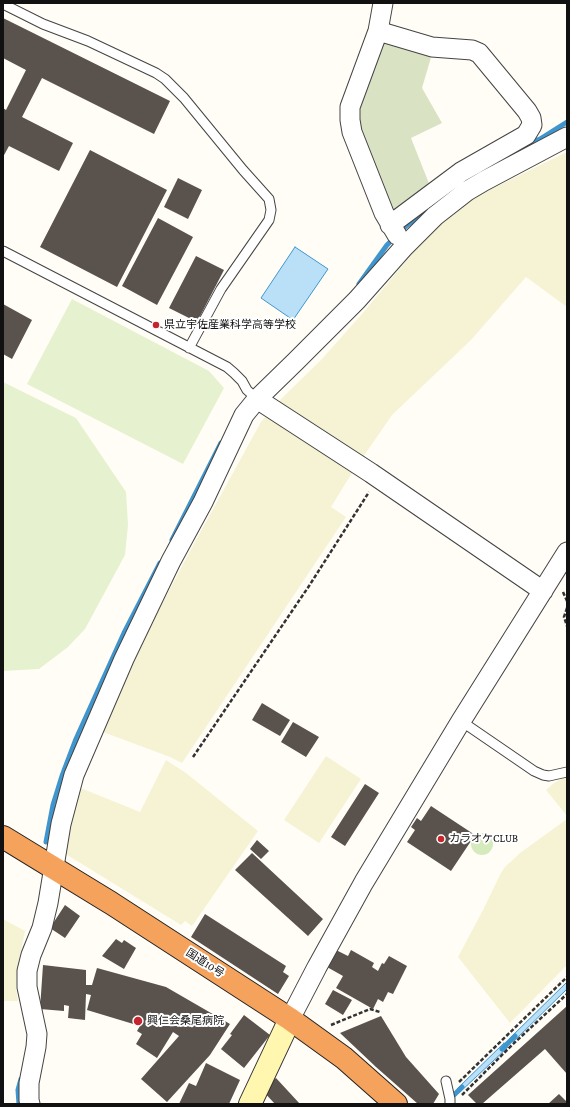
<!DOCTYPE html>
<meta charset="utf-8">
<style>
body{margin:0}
#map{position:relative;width:570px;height:1107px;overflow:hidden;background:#fffdf5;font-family:"Crimson Pro",serif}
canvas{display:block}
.frame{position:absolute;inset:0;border:4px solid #111;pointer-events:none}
</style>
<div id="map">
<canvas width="570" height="1107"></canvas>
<div class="frame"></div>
</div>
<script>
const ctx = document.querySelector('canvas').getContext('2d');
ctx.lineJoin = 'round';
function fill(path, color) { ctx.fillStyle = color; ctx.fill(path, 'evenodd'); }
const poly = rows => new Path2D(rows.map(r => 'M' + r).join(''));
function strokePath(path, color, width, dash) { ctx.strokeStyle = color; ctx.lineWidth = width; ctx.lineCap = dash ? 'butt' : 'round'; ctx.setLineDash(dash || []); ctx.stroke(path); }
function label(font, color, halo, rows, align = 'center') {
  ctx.font = font + ' "Crimson Pro","Noto Sans JP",serif'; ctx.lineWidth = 4; ctx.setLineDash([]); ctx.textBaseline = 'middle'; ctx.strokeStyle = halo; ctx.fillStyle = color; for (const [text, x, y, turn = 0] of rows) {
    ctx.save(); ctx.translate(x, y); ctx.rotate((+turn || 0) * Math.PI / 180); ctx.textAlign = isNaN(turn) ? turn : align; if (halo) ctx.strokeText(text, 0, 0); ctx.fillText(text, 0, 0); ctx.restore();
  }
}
fill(poly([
 [567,152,567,307,526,277,471,340,392,415,350,476,331,507,346,517,182,763,170,757,103,732,141,644,190,551,261,422,280,400,321,360,362,314,421,243,441,224,461,207,483,193],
 [326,756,361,779,319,843,284,820],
 [166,760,186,773,258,831,192,926,185,921,181,925,64,853,78,787,140,812],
 [567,776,567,816,546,790,554,783],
 [567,819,567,965,510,1023,458,957,483,910,501,873,505,867,520,853],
 [3,919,25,931,17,971,16,987,18,1001,3,1001]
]), '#f6f3d4');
fill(poly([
 '471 844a11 11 0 1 1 22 0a11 11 0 1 1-22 0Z'
]), '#d5ebbd');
fill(poly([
 [382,39,432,54,422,88,442,123,411,138,430,186,394,211,386,209,357,118,360,94]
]), '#d9e3c4');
fill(poly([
 [72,299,209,371,224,388,183,464,27,384],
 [3,382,76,418,126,492,128,525,125,555,85,629,68,647,39,669,3,671]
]), '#e6f2cf');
const water = poly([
 [295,247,328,269,293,320,261,298,295,247],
 [567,982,567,989,513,1042,509,1039,567,982],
 [504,1043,508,1047,459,1093,457,1089,504,1043]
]);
fill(water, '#b9e0f7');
strokePath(water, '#3f96cf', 1);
strokePath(poly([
 [526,145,540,139,567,122],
 [359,284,387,245,406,226,446,195],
 [172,540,221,443],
 [46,842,53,805,62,776,76,739,124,633,160,563],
 [502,1049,515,1036],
 [449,1100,462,1087],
 [19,1104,18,1090,21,1079]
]), '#3f96cf', 5);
fill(poly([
 [3,18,170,101,154,134,42,78,22,117,73,143,59,171,9,146,3,157,3,108,6,110,26,70,3,58],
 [90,150,167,190,117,287,40,247],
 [178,178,202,190,188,219,164,207],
 [158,218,193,237,157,305,122,286],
 [196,256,224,270,197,322,169,308],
 [3,304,32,320,12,359,3,354],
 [262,703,290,720,280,736,252,720],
 [293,722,319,737,306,757,281,742],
 [365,784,379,793,345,846,331,837],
 [431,806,475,835,451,871,407,842,415,830,411,827,417,818,421,821],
 [257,840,269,851,261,859,250,849],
 [252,853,323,919,308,936,235,870],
 [65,905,80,916,65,938,50,928],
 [205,914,286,966,283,972,289,976,278,994,191,937],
 [116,939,122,943,124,940,136,948,124,969,102,956],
 [336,950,348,956,351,950,374,963,372,967,378,971,382,963,384,964,389,956,407,966,393,994,388,992,383,1002,378,999,373,1009,336,988,343,976,327,967],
 [43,965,86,970,86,985,92,985,97,968,166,987,230,1024,210,1055,167,1102,141,1079,179,1036,173,1032,157,1058,136,1044,142,1034,137,1031,140,1026,87,1010,91,995,86,994,85,1020,68,1018,69,1006,64,1005,64,1011,40,1009],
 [333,990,352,1000,343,1015,325,1004],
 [567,1006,567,1074,545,1049,482,1104,477,1104,468,1095],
 [244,1015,270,1035,244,1068,221,1049,232,1035,230,1034],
 [381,1016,406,1057,439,1094,433,1104,418,1104,376,1067,340,1033],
 [206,1063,240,1080,229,1104,179,1104,189,1083,196,1086],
 [276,1078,300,1104,275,1104,262,1090],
 [559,1094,566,1101,567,1100,567,1104,548,1104]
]), '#5a524d');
const lane = poly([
 [3,4,43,24,88,41,156,73,165,79,184,98,243,170,269,199,271,210,269,220,221,289,189,348],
 [3,251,227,367,234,373,242,381,247,390,257,399],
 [461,721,534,771,543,775,549,776,567,772],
 [446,1081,450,1099,450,1104]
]);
const street = poly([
 [383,3,378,31,350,107,350,120,352,132,384,213,397,235],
 [378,31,432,47,472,50,479,53,527,111,531,118,532,125,526,135,461,172,390,225],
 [257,399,371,473,543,591],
 [290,1019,317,967,364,882,461,721,567,552],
 [30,1104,29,1100,29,1083,36,1047,37,1034,27,987,27,971,31,955,42,928,48,903,61,824,74,775,124,659,171,561,203,502,244,415,257,399,296,361,357,300,404,247,435,216,467,191,484,181,567,137]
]);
const secondary = poly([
 [250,1104,290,1019]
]);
const highway = poly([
 [3,837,111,903,290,1019,344,1058,396,1104]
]);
strokePath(lane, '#444', 11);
strokePath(street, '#444', 21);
strokePath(secondary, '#333', 24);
strokePath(highway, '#222', 24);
strokePath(poly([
 [563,592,567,601],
 [567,608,564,617,567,626],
 [193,757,309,586,369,492],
 [331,1025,370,1009,380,1012],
 [459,1082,567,977],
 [462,1095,512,1045,567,994]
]), '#333', 2.5, [4, 2]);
strokePath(lane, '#fff', 9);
strokePath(street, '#fff', 19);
strokePath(secondary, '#fff6b0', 22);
strokePath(highway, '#f5a25d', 22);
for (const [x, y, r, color] of [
 [156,325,4,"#c4262e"],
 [441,839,4,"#c4262e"],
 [138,1021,5,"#c4262e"]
]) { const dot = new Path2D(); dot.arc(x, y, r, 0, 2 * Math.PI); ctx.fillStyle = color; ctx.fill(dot); strokePath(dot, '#fff', 1.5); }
label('11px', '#111', '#fff', [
 ["県立宇佐産業科学高等学校",164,325],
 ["カラオケCLUB",449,839],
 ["興仁会桑尾病院",147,1021]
], 'left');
label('11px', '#111', '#fff', [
 ["国道10号",205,963,33]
]);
</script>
